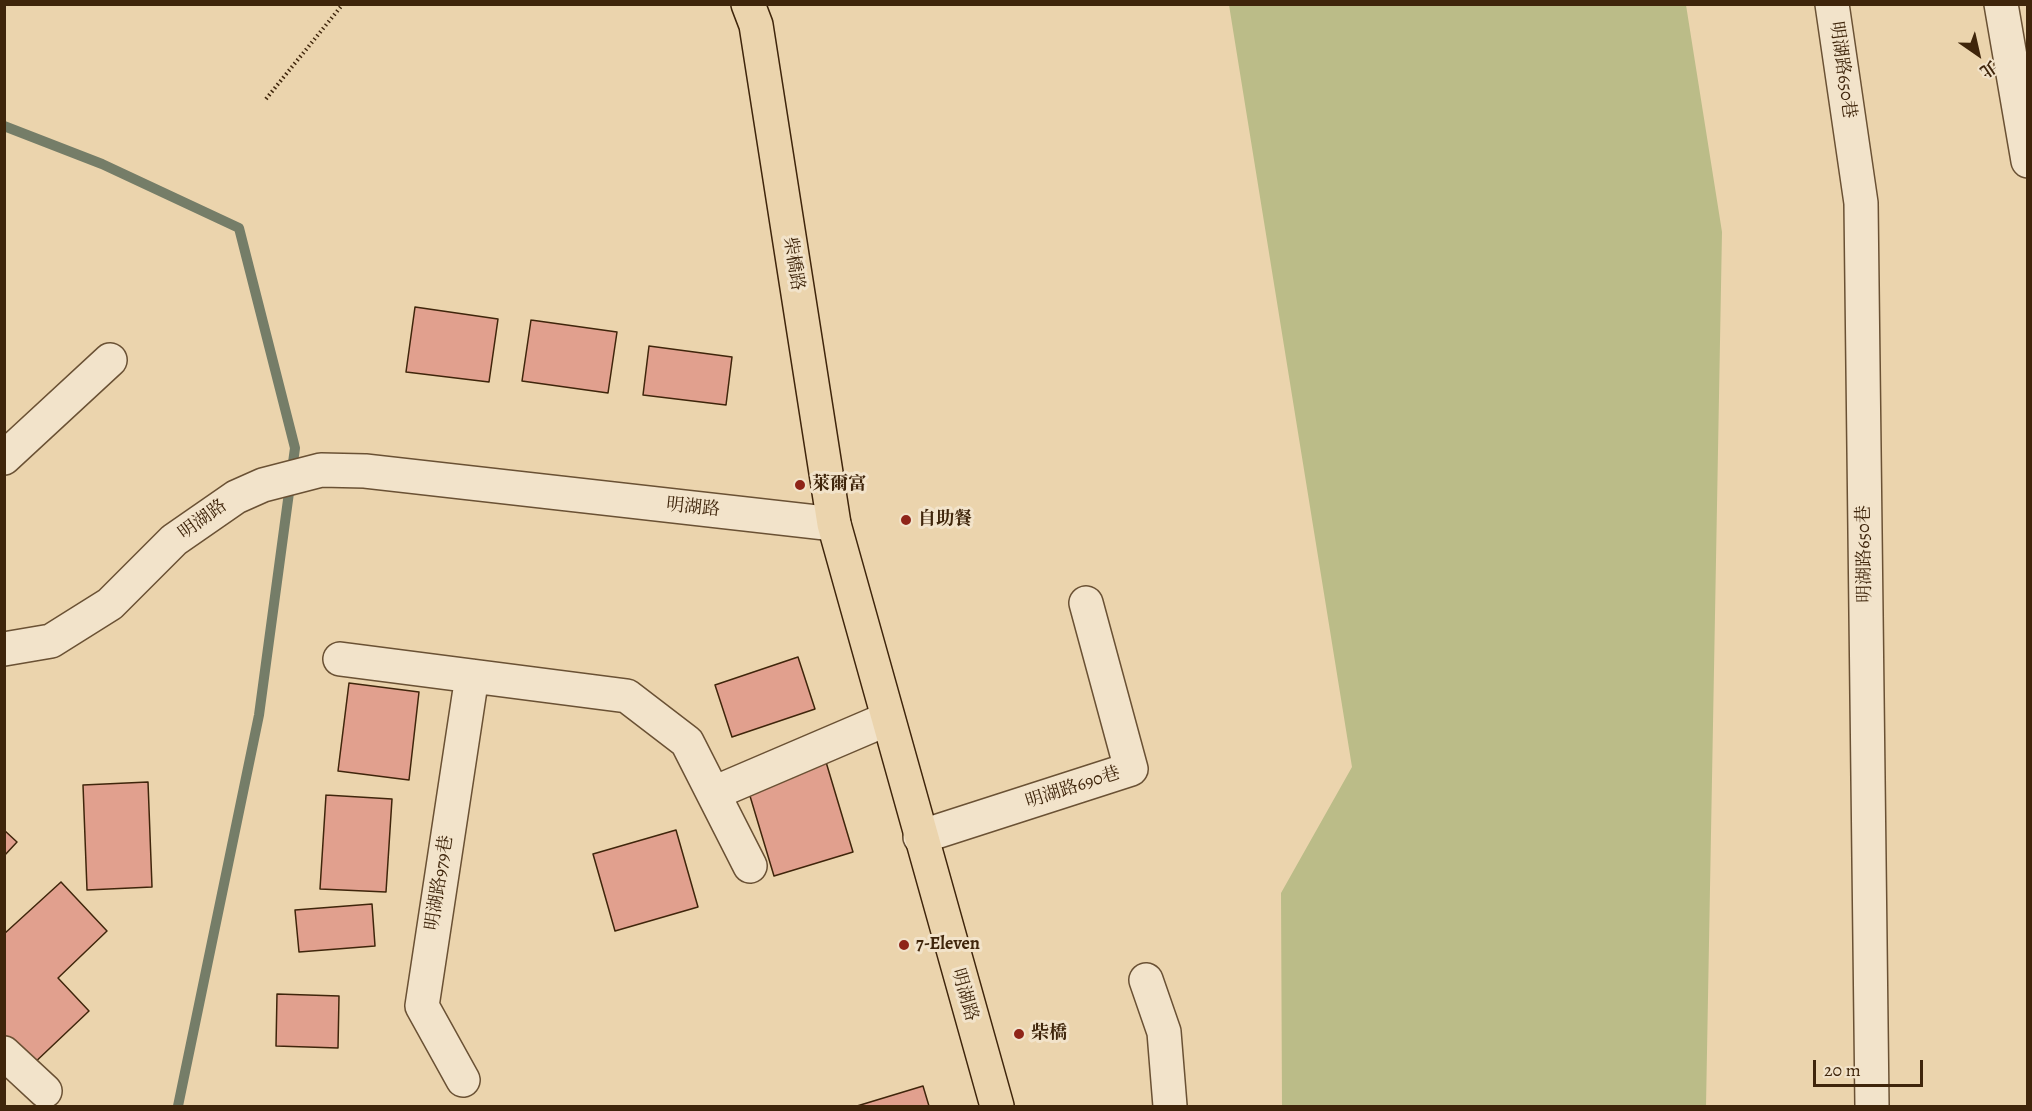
<!DOCTYPE html>
<meta charset="utf-8">
<style>
body{margin:0}
#map{position:relative;width:2032px;height:1111px;overflow:hidden;background:#ebd4ad;font-family:Alegreya,"Noto Serif TC",serif}
canvas{display:block}
.frame{position:absolute;inset:0;border:6px solid #3f250b;pointer-events:none}
.north{position:absolute;left:1948px;top:24px;width:60px;height:60px;-webkit-text-stroke:4px #f2e3ca;paint-order:stroke;rotate:146deg;font-size:16px;font-weight:700;line-height:24px;text-align:center;color:#3f250b}
.north::after{content:'';display:block;margin:auto;width:21px;height:27px;background:#3f250b;clip-path:polygon(50% 0,100% 100%,50% 72%,0 100%)}
.scale{position:absolute;left:1813px;top:1060px;width:110px;height:27px;box-sizing:border-box;border:3px solid #3f250b;border-top:0;padding-left:8px;font-size:18px;line-height:21px;white-space:nowrap;color:#3f250b;-webkit-text-stroke:4px #f2e3ca;paint-order:stroke}
</style>
<div id="map">
<canvas width="2032" height="1111"></canvas>
<div class="frame"></div>
<div class="north">北</div>
<div class="scale">20 m</div>
</div>
<script>
const ctx = document.querySelector('canvas').getContext('2d');
ctx.lineJoin = 'round';
function fill(path, color) { ctx.fillStyle = color; ctx.fill(path, 'evenodd'); }
const poly = rows => new Path2D(rows.map(r => 'M' + r).join(''));
function strokePath(path, color, width, dash) { ctx.strokeStyle = color; ctx.lineWidth = width; ctx.lineCap = dash ? 'butt' : 'round'; ctx.setLineDash(dash || []); ctx.stroke(path); }
function label(font, color, halo, rows, align = 'center') {
  ctx.font = font + ' Alegreya,"Noto Serif TC",serif'; ctx.lineWidth = 6; ctx.setLineDash([]); ctx.textBaseline = 'middle'; ctx.strokeStyle = halo; ctx.fillStyle = color; for (const [text, x, y, turn = 0] of rows) {
    ctx.save(); ctx.translate(x, y); ctx.rotate((+turn || 0) * Math.PI / 180); ctx.textAlign = isNaN(turn) ? turn : align; if (halo) ctx.strokeText(text, 0, 0); ctx.fillText(text, 0, 0); ctx.restore();
  }
}
fill(poly([
 [1229,5,1686,5,1722,232,1706,1106,1282,1106,1281,893,1352,767]
]), '#bbbc88');
strokePath(poly([
 [4,126,102,164,239,228,295,448,259,715,178,1106]
]), '#757d68', 10);
const building = poly([
 [415,307,498,319,489,382,406,372,415,307],
 [531,320,617,332,608,393,522,381,531,320],
 [649,346,732,357,726,405,643,395,649,346],
 [798,657,815,709,732,737,715,685,798,657],
 [349,683,419,692,409,780,338,771,349,683],
 [826,762,853,852,774,876,747,786,826,762],
 [148,782,152,887,87,890,83,785,148,782],
 [326,795,392,799,386,892,320,889,326,795],
 [4,830,17,842,4,856,4,830],
 [676,830,698,907,615,931,593,854,676,830],
 [61,882,107,931,58,978,89,1011,30,1067,4,1041,4,934,61,882],
 [372,904,375,946,299,952,295,910,372,904],
 [277,994,339,996,338,1048,276,1046,277,994],
 [923,1086,929,1106,857,1106,923,1086]
]);
fill(building, '#e1a08e');
strokePath(building, '#3f250b', 1.5);
const minor = poly([
 [1832,4,1861,203,1872,1106],
 [2001,4,2028,161],
 [4,458,110,360],
 [4,649,51,641,110,604,174,540,236,497,263,485,321,470,365,471,834,524],
 [340,659,627,696,687,742,750,866],
 [714,793,887,719],
 [920,837,1131,769,1086,603],
 [1146,980,1164,1032,1170,1106],
 [4,1053,45,1091],
 [463,1080,422,1006,472,676]
]);
const major = poly([
 [748,4,756,25,834,524,997,1106]
]);
strokePath(minor, '#6a5134', 36);
strokePath(major, '#3f250b', 36);
strokePath(poly([
 [266,99,343,4]
]), '#3f250b', 4, [1.5, 3]);
strokePath(minor, '#f2e3ca', 33);
strokePath(major, '#ebd4ad', 33);
for (const [x, y, r, color] of [
 [800,485,6,"#8f2418"],
 [906,520,6,"#8f2418"],
 [904,945,6,"#8f2418"],
 [1019,1034,6,"#8f2418"]
]) { const dot = new Path2D(); dot.arc(x, y, r, 0, 2 * Math.PI); ctx.fillStyle = color; ctx.fill(dot); strokePath(dot, '#f2e3ca', 2); }
label('18px', '#3f250b', '#f2e3ca', [
 ["明湖路650巷",1842,70,82],
 ["柴橋路",793,264,81],
 ["明湖路",693,508,6],
 ["明湖路",203,520,-36],
 ["明湖路650巷",1865,554,-91],
 ["明湖路690巷",1073,788,-18],
 ["明湖路979巷",440,883,-81],
 ["明湖路",964,995,74]
]);
label('bold 18px', '#3f250b', '#f2e3ca', [
 ["萊爾富",812,485],
 ["自助餐",918,520],
 ["7-Eleven",916,945],
 ["柴橋",1031,1034]
], 'left');
</script>
